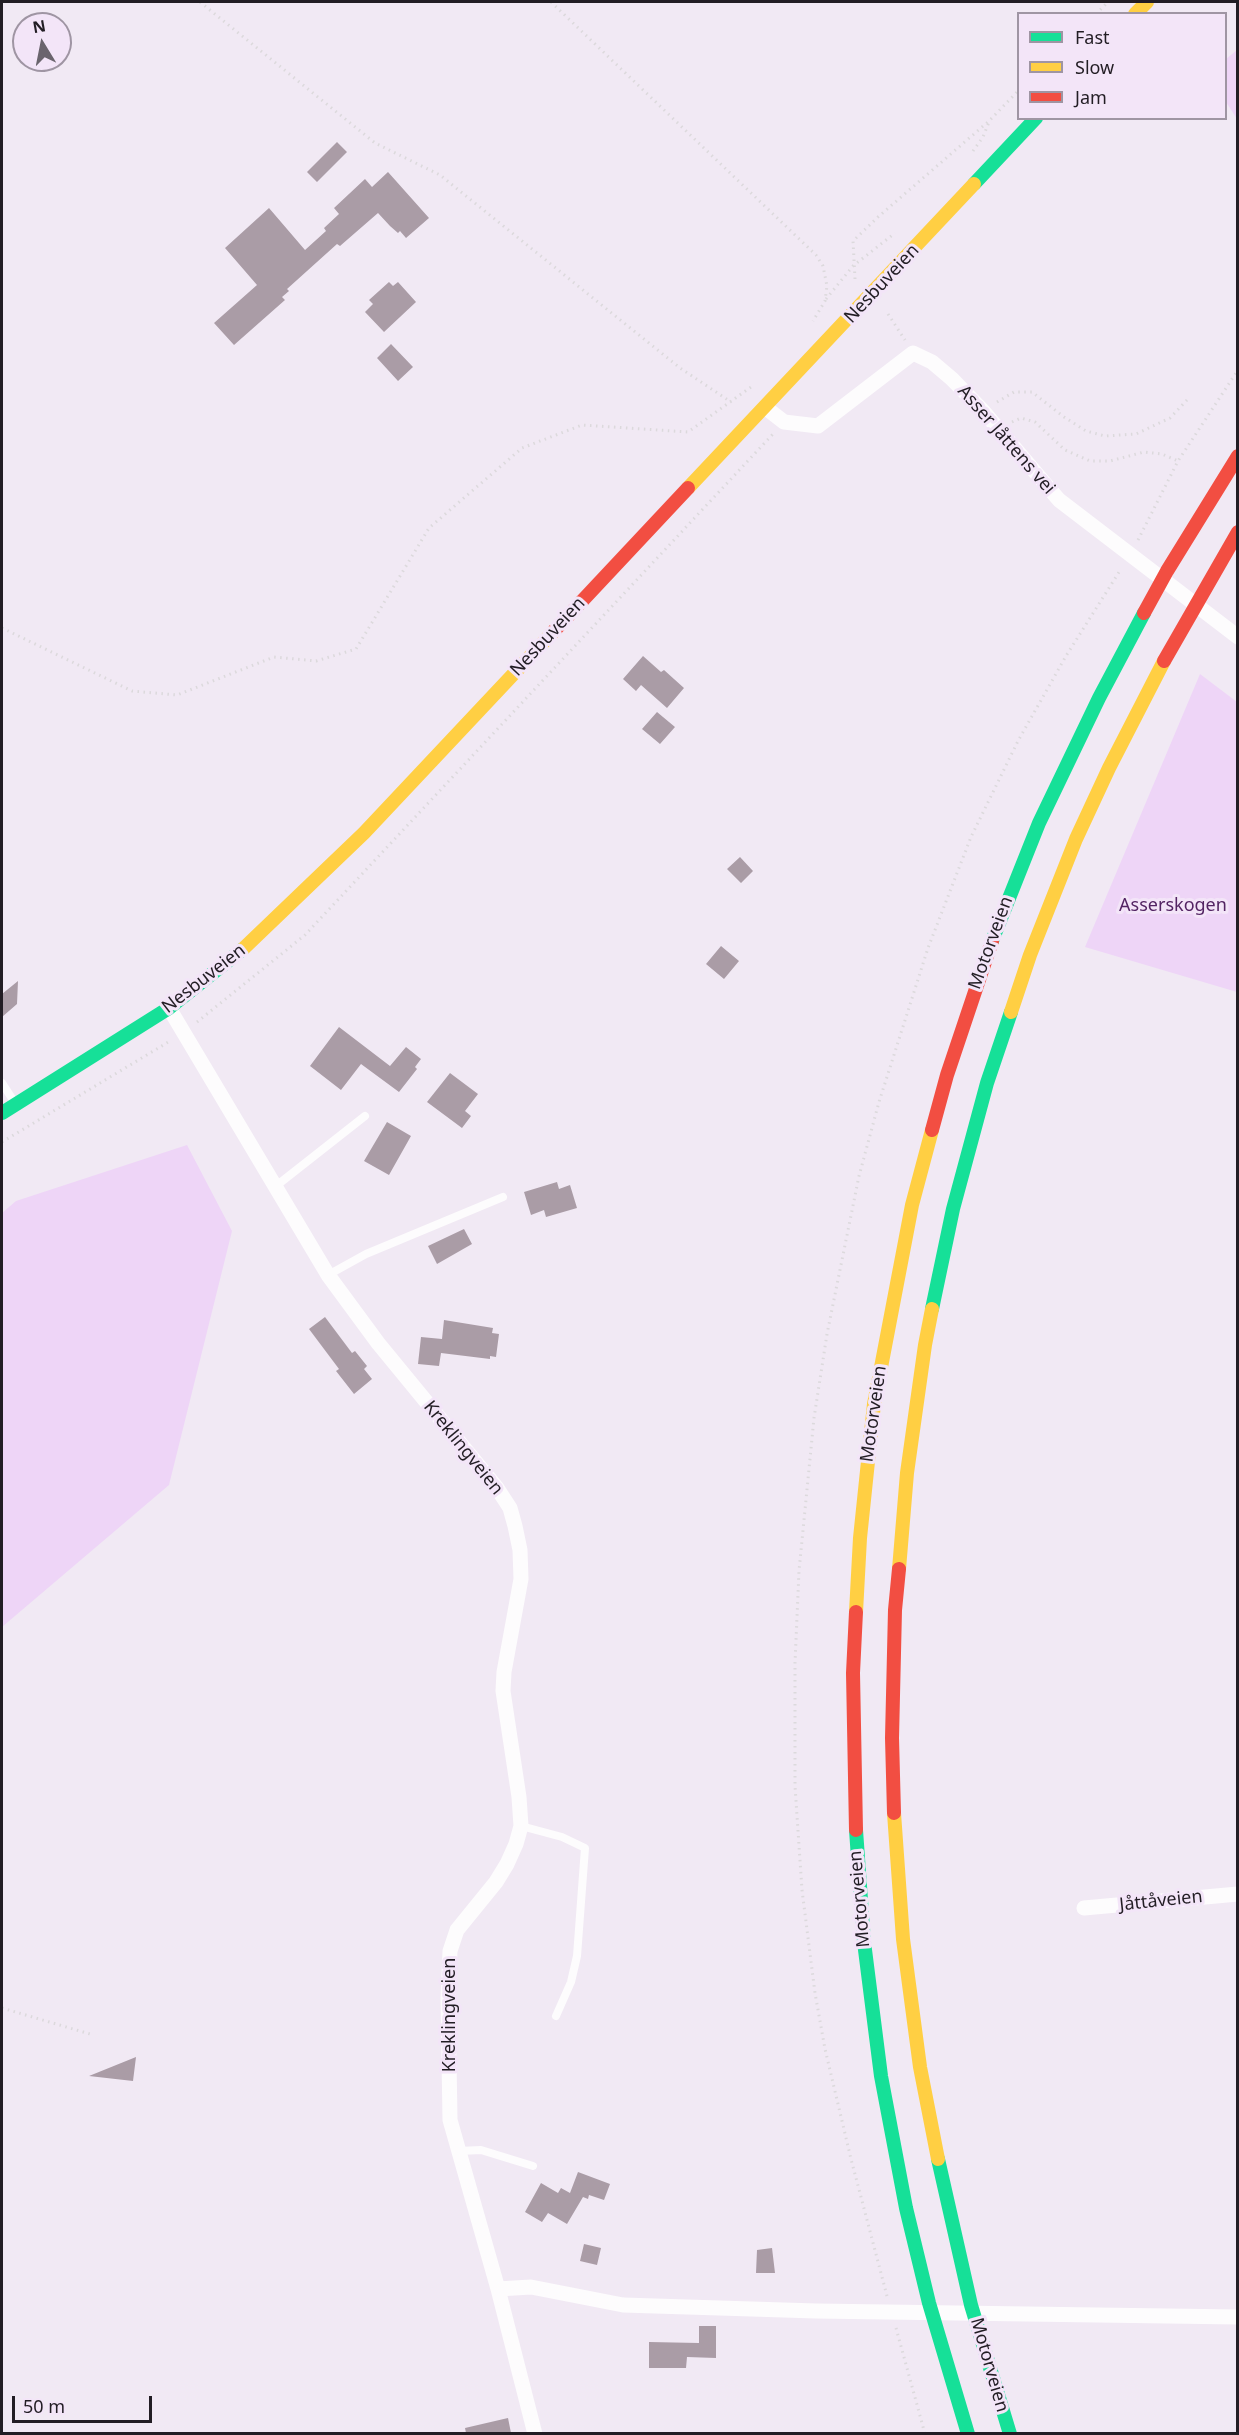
<!DOCTYPE html>
<meta charset="utf-8">
<style>
body{margin:0}
#map{position:relative;width:1239px;height:2435px;overflow:hidden;background:#f1e9f4;font-family:"Noto Sans",sans-serif}
canvas{display:block}
.frame{position:absolute;inset:0;border:3px solid #221d24;pointer-events:none}
.legend{position:absolute;left:1017px;top:12px;width:210px;height:108px;box-sizing:border-box;background:#f3e5f8;border:2px solid #9f95a3;margin:0;padding:8px 10px;list-style:none;font-size:18px;color:#221d24}
.legend li{display:flex;align-items:center;gap:12px;height:30px}
.legend b{width:30px;border:2px solid #9f95a3}
.north{position:absolute;left:12px;top:12px;width:60px;height:60px;box-sizing:border-box;background:#f3e5f8;border:2px solid #9f95a3;border-radius:50%;rotate:350deg;font-size:16px;font-weight:700;line-height:24px;text-align:center;color:#221d24}
.north::after{content:'';display:block;margin:auto;width:21px;height:27px;background:#6a646d;clip-path:polygon(50% 0,100% 100%,50% 72%,0 100%)}
.scale{position:absolute;left:12px;top:2396px;width:140px;height:27px;box-sizing:border-box;border:3px solid #221d24;border-top:0;padding-left:8px;font-size:18px;line-height:21px;white-space:nowrap;color:#221d24;-webkit-text-stroke:4px #f3e5f8;paint-order:stroke}
</style>
<div id="map">
<canvas width="1239" height="2435"></canvas>
<div class="frame"></div>
<ul class="legend">
<li><b style="height:8px;background:#16e098"></b>Fast</li>
<li><b style="height:8px;background:#ffcf43"></b>Slow</li>
<li><b style="height:8px;background:#f24e42"></b>Jam</li>
</ul>
<div class="north">N</div>
<div class="scale">50 m</div>
</div>
<script>
const ctx = document.querySelector('canvas').getContext('2d');
ctx.lineJoin = 'round';
function fill(path, color) { ctx.fillStyle = color; ctx.fill(path, 'evenodd'); }
const poly = rows => new Path2D(rows.map(r => 'M' + r).join(''));
function strokePath(path, color, width, dash) { ctx.strokeStyle = color; ctx.lineWidth = width; ctx.lineCap = dash ? 'butt' : 'round'; ctx.setLineDash(dash || []); ctx.stroke(path); }
function label(font, color, halo, rows, align = 'center') {
  ctx.font = font + ' "Noto Sans",sans-serif'; ctx.lineWidth = 6; ctx.setLineDash([]); ctx.textBaseline = 'middle'; ctx.strokeStyle = halo; ctx.fillStyle = color; for (const [text, x, y, turn = 0] of rows) {
    ctx.save(); ctx.translate(x, y); ctx.rotate((+turn || 0) * Math.PI / 180); ctx.textAlign = isNaN(turn) ? turn : align; if (halo) ctx.strokeText(text, 0, 0); ctx.fillText(text, 0, 0); ctx.restore();
  }
}
fill(poly([
 [1237,50,1237,119,1226,102,1226,59],
 [1200,674,1237,702,1237,992,1085,947],
 [187,1145,232,1231,169,1485,2,1627,2,1213,16,1201]
]), '#eed5f7');
fill(poly([
 [337,142,347,152,317,182,307,172],
 [388,172,429,218,406,238,400,231,398,233,390,226,378,213,340,246,337,244,287,289,289,291,282,297,285,300,234,345,214,323,257,285,225,248,269,208,305,250,326,231,324,228,339,214,334,208,365,179,372,187],
 [389,282,393,286,398,282,416,302,384,332,365,312,373,304,369,300],
 [391,344,413,367,398,381,377,358],
 [643,656,661,672,664,670,684,688,667,708,641,685,636,691,623,679],
 [657,712,675,727,660,744,642,729],
 [740,857,753,871,741,883,727,869],
 [721,946,739,961,724,979,706,964],
 [18,981,17,1004,2,1017,2,994],
 [339,1027,390,1066,406,1047,421,1059,415,1067,417,1069,399,1092,361,1064,341,1090,310,1066],
 [450,1073,478,1094,465,1111,471,1116,462,1128,427,1102],
 [387,1122,411,1136,389,1175,364,1161],
 [557,1182,559,1189,570,1185,577,1208,546,1217,544,1210,531,1215,524,1192],
 [464,1229,472,1244,437,1264,428,1246],
 [325,1317,352,1353,355,1351,367,1366,364,1369,372,1379,354,1394,336,1371,339,1369,309,1329],
 [444,1320,493,1328,492,1333,499,1334,496,1357,490,1356,490,1359,441,1353,439,1366,418,1364,421,1337,442,1339],
 [136,2057,133,2081,89,2076],
 [578,2172,610,2184,604,2200,589,2195,588,2199,583,2197,567,2224,548,2213,542,2222,525,2212,541,2183,558,2193,561,2188,570,2193],
 [584,2244,601,2248,597,2265,580,2261],
 [772,2248,775,2273,756,2273,757,2250],
 [699,2326,716,2326,716,2358,687,2357,686,2368,649,2368,649,2342,699,2343],
 [508,2418,511,2433,466,2433,465,2428]
]), '#aa9ca6');
strokePath(poly([
 [200,2,375,143,440,175,680,368,731,402],
 [551,2,816,255,823,266,827,286,825,301,813,321],
 [1096,14,1108,2],
 [973,151,983,137,989,122],
 [855,279,853,241,878,217,989,121,1018,91],
 [826,299,853,266,895,233],
 [888,314,905,340],
 [997,402,1014,392,1032,392,1064,417,1086,431,1105,436,1136,434,1170,418,1187,400],
 [1012,422,1021,418,1035,422,1065,450,1090,461,1110,461,1144,452,1162,454,1178,461],
 [1138,540,1178,461,1238,370],
 [2,628,132,691,177,695,274,657,316,661,356,649,429,528,522,448,582,425,688,432,751,387],
 [197,1022,305,935,773,434],
 [2,1142,170,1041],
 [2,2008,90,2034],
 [887,2296,851,2159,825,2049,815,1993,802,1890,795,1786,795,1663,799,1571,814,1418,827,1334,859,1176,879,1102,928,948,971,837,1018,741,1066,656,1121,569],
 [896,2328,925,2434]
]), '#dcd9dc', 3, [1.5, 4.5]);
strokePath(poly([
 [2,1083,13,1100],
 [276,1186,365,1116],
 [328,1275,366,1254,503,1197],
 [521,1826,562,1837,585,1848,577,1956,571,1982,556,2016],
 [459,2151,481,2150,533,2166]
]), '#fdfcfd', 8);
strokePath(poly([
 [766,408,784,422,818,426,913,353,932,362,952,379,984,412,1059,500,1238,637],
 [169,1008,328,1275,378,1343,497,1488,510,1508,515,1526,520,1550,521,1579,504,1672,503,1691,519,1797,521,1826,516,1844,507,1864,496,1882,457,1930,450,1951,448,1998,450,2120,498,2289,535,2434],
 [1084,1908,1238,1894],
 [498,2289,531,2287,623,2305,816,2311,1238,2317]
]), '#fdfcfd', 15);
strokePath(poly([
 [974,184,1036,118],
 [992,941,1039,823,1099,698,1144,613],
 [2,1113,169,1008,243,949],
 [932,1309,953,1209,987,1083,1011,1012],
 [856,1830,864,1942,881,2076,906,2208,929,2303,968,2434],
 [938,2159,971,2305,1010,2434]
]), '#16e098', 14);
strokePath(poly([
 [1135,14,1147,2],
 [688,488,974,184],
 [243,949,364,833,553,632],
 [1011,1012,1030,955,1076,839,1109,768,1164,661],
 [899,1569,907,1473,925,1345,932,1309],
 [856,1612,860,1538,874,1404,912,1205,932,1130],
 [894,1813,903,1939,920,2067,938,2159]
]), '#ffcf43', 14);
strokePath(poly([
 [1144,613,1167,571,1238,456],
 [553,632,688,488],
 [1164,661,1238,532],
 [932,1130,947,1075,992,941],
 [894,1813,892,1738,895,1610,899,1569],
 [856,1830,853,1673,856,1612]
]), '#f24e42', 14);
label('18px', '#221d24', '#f3e5f8', [
 ["Nesbuveien",882,284,-47],
 ["Asser Jåttens vei",1006,440,49],
 ["Nesbuveien",548,637,-47],
 ["Motorveien",991,943,-70],
 ["Nesbuveien",204,979,-38],
 ["Motorveien",874,1414,-82],
 ["Kreklingveien",463,1448,51],
 ["Motorveien",860,1899,-95],
 ["Jåttåveien",1161,1901,-6],
 ["Kreklingveien",450,2015,-90],
 ["Motorveien",989,2365,74]
]);
label('18px', '#532463', '#f3e5f8', [
 ["Asserskogen",1173,906]
]);
</script>
